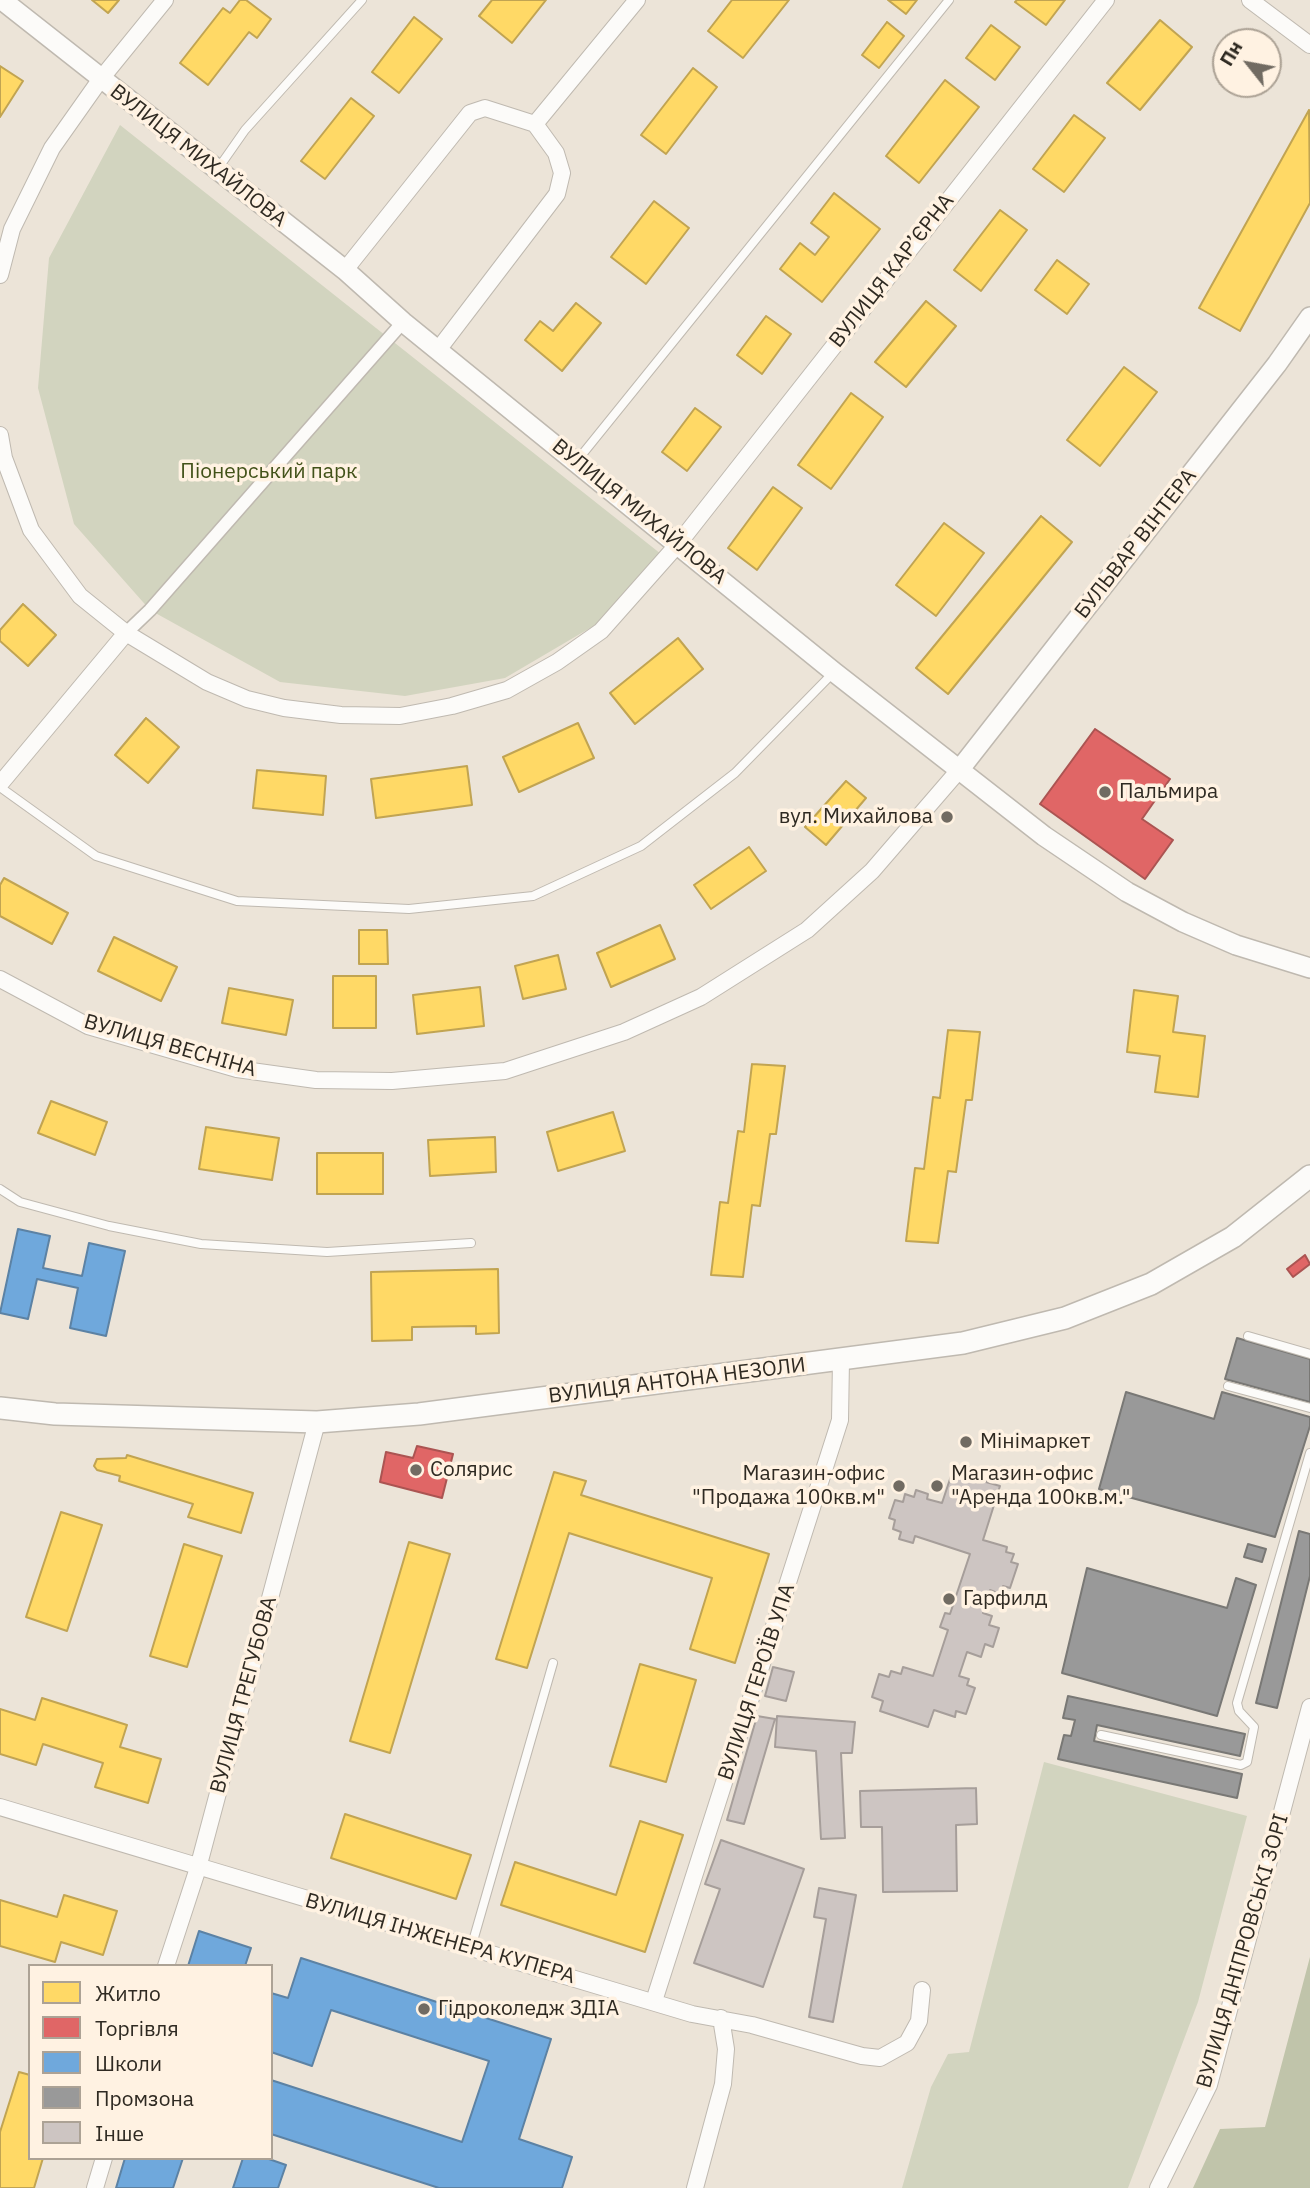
<!DOCTYPE html>
<meta charset="utf-8">
<style>
body{margin:0}
#map{position:relative;width:1310px;height:2188px;overflow:hidden;background:#ece4d8;font-family:"IBM Plex Sans",sans-serif}
canvas{display:block}
.legend{position:absolute;left:28px;top:1964px;width:245px;height:196px;box-sizing:border-box;background:#fff2e2;border:2px solid #aca295;margin:0;padding:9px 12px;list-style:none;font-size:21px;color:#2f2a22}
.legend li{display:flex;align-items:center;gap:14px;height:35px}
.legend b{width:35px;border:2px solid #aca295}
.north{position:absolute;left:1212px;top:28px;width:70px;height:70px;box-sizing:border-box;background:#fff2e2;border:2px solid #aca295;border-radius:50%;rotate:301deg;font-size:19px;font-weight:700;line-height:28px;text-align:center;color:#2f2a22}
.north::after{content:'';display:block;margin:auto;width:24px;height:32px;background:#716b62;clip-path:polygon(50% 0,100% 100%,50% 72%,0 100%)}
</style>
<div id="map">
<canvas width="1310" height="2188"></canvas>
<ul class="legend">
<li><b style="height:19px;background:#ffd966"></b>Житло</li>
<li><b style="height:19px;background:#e06666"></b>Торгівля</li>
<li><b style="height:19px;background:#6fa8dc"></b>Школи</li>
<li><b style="height:19px;background:#999"></b>Промзона</li>
<li><b style="height:19px;background:#cdc5c2"></b>Інше</li>
</ul>
<div class="north">Пн</div>
</div>
<script>
const ctx = document.querySelector('canvas').getContext('2d');
ctx.lineJoin = 'round';
function fill(path, color) { ctx.fillStyle = color; ctx.fill(path, 'evenodd'); }
const poly = rows => new Path2D(rows.map(r => 'M' + r).join(''));
function strokePath(path, color, width, dash) { ctx.strokeStyle = color; ctx.lineWidth = width; ctx.lineCap = dash ? 'butt' : 'round'; ctx.setLineDash(dash || []); ctx.stroke(path); }
function label(font, color, halo, rows, align = 'center') {
  ctx.font = font + ' "IBM Plex Sans",sans-serif'; ctx.lineWidth = 7; ctx.setLineDash([]); ctx.textBaseline = 'middle'; ctx.strokeStyle = halo; ctx.fillStyle = color; for (const [text, x, y, turn = 0] of rows) {
    ctx.save(); ctx.translate(x, y); ctx.rotate((+turn || 0) * Math.PI / 180); ctx.textAlign = isNaN(turn) ? turn : align; if (halo) ctx.strokeText(text, 0, 0); ctx.fillText(text, 0, 0); ctx.restore();
  }
}
fill(poly([
 [120,125,661,554,602,621,505,678,405,696,280,682,150,610,74,524,38,388,49,258],
 [1044,1762,1247,1816,1198,2002,1128,2188,902,2188,931,2087,948,2054,969,2052]
]), '#d2d4bf');
fill(poly([
 [1310,1957,1310,2188,1193,2188,1220,2129,1265,2127]
]), '#c0c4aa');
const homes = poly([
 [92,0,119,0,108,13,92,0],
 [240,0,246,0,271,19,257,38,249,32,208,85,180,63,223,8,230,13,240,0],
 [492,0,546,0,512,43,479,16,492,0],
 [732,0,789,0,743,58,708,31,732,0],
 [888,0,917,0,906,14,888,0],
 [1017,0,1065,0,1046,25,1015,2,1017,0],
 [414,17,442,39,399,93,372,72,414,17],
 [1160,20,1192,47,1140,110,1107,83,1160,20],
 [887,22,904,36,879,68,862,55,887,22],
 [991,25,1020,47,995,80,966,58,991,25],
 [0,66,23,81,0,117,0,66],
 [693,68,717,87,666,154,641,135,693,68],
 [945,80,979,107,919,183,886,156,945,80],
 [351,98,374,116,325,179,301,161,351,98],
 [1309,110,1310,203,1240,331,1199,308,1309,110],
 [1074,115,1105,138,1064,192,1033,169,1074,115],
 [834,193,880,229,822,302,780,269,800,243,815,255,829,237,811,223,834,193],
 [654,201,689,228,646,284,611,257,654,201],
 [1000,210,1027,230,981,291,954,270,1000,210],
 [1057,260,1089,284,1067,314,1035,290,1057,260],
 [926,301,956,326,906,387,875,362,926,301],
 [576,303,601,323,562,371,525,340,540,321,553,331,576,303],
 [766,316,791,334,762,374,737,355,766,316],
 [1124,367,1157,392,1100,466,1067,440,1124,367],
 [851,393,883,417,831,489,798,465,851,393],
 [695,408,721,427,687,471,662,452,695,408],
 [773,487,802,508,757,570,728,548,773,487],
 [1041,516,1072,542,948,694,916,668,1041,516],
 [944,523,984,553,936,616,896,585,944,523],
 [23,604,56,635,28,666,0,641,0,630,23,604],
 [678,638,703,669,635,724,610,693,678,638],
 [146,718,179,747,148,783,115,755,146,718],
 [578,723,594,758,519,792,503,757,578,723],
 [467,766,472,805,376,818,371,779,467,766],
 [257,770,326,776,323,815,253,808,257,770],
 [846,781,866,798,826,845,805,827,846,781],
 [749,847,766,871,711,909,694,885,749,847],
 [4,878,68,913,52,944,0,916,0,885,4,878],
 [660,925,675,959,611,987,597,953,660,925],
 [359,930,387,930,388,964,359,964,359,930],
 [114,937,177,967,161,1001,98,971,114,937],
 [558,955,566,989,523,999,515,966,558,955],
 [333,976,376,976,376,1028,333,1028,333,976],
 [480,987,484,1026,417,1034,413,995,480,987],
 [229,988,293,1000,286,1035,222,1023,229,988],
 [1134,990,1178,996,1173,1032,1205,1036,1198,1097,1155,1092,1160,1056,1127,1052,1134,990],
 [948,1030,980,1032,972,1100,966,1100,956,1172,948,1171,938,1243,906,1241,915,1168,924,1169,933,1097,940,1098,948,1030],
 [752,1064,785,1066,776,1134,770,1134,760,1206,752,1205,743,1277,711,1275,720,1202,728,1203,738,1131,744,1132,752,1064],
 [51,1101,107,1122,95,1155,38,1133,51,1101],
 [613,1112,625,1151,558,1171,547,1132,613,1112],
 [206,1127,279,1138,272,1180,199,1169,206,1127],
 [495,1137,496,1172,430,1176,428,1140,495,1137],
 [317,1153,383,1153,383,1194,317,1194,317,1153],
 [498,1269,499,1333,476,1334,476,1326,412,1327,412,1340,372,1341,371,1272,498,1269],
 [127,1455,253,1493,241,1533,188,1517,193,1504,119,1481,120,1476,97,1470,94,1466,97,1459,126,1458,127,1455],
 [554,1472,586,1481,581,1495,769,1554,735,1663,690,1649,712,1578,569,1533,527,1668,496,1659,554,1472],
 [61,1512,102,1525,67,1631,26,1617,61,1512],
 [409,1542,450,1554,390,1753,350,1741,409,1542],
 [184,1544,222,1556,187,1667,150,1656,184,1544],
 [640,1664,696,1680,666,1782,610,1766,640,1664],
 [42,1698,127,1725,120,1747,161,1759,148,1803,95,1787,103,1763,43,1744,36,1765,0,1754,0,1709,35,1720,42,1698],
 [345,1814,471,1855,456,1899,331,1858,345,1814],
 [640,1821,683,1835,645,1952,501,1905,515,1862,616,1895,640,1821],
 [64,1895,117,1911,103,1955,61,1942,55,1962,0,1946,0,1900,57,1917,64,1895],
 [19,2072,30,2075,30,2158,43,2158,34,2188,0,2188,0,2132,19,2072]
]);
fill(homes, '#ffd966');
strokePath(homes, '#c1a452', 2);
const shops = poly([
 [1095,729,1170,779,1142,819,1173,840,1145,879,1040,804,1095,729],
 [1305,1255,1310,1264,1293,1277,1287,1269,1305,1255],
 [417,1446,453,1454,442,1498,380,1482,386,1452,413,1458,417,1446]
]);
fill(shops, '#e06666');
strokePath(shops, '#ab5452', 2);
const schools = poly([
 [18,1229,50,1236,43,1268,82,1276,89,1243,125,1251,106,1336,70,1328,78,1288,37,1279,28,1319,0,1313,18,1229],
 [199,1931,251,1948,245,1966,188,1966,199,1931],
 [301,1958,551,2039,519,2139,572,2157,562,2188,439,2188,271,2134,271,2080,462,2142,489,2061,331,2010,312,2066,271,2052,271,1993,288,1998,301,1958],
 [125,2158,183,2158,173,2188,116,2188,125,2158],
 [243,2158,266,2158,286,2165,278,2188,233,2188,243,2158]
]);
fill(schools, '#6fa8dc');
strokePath(schools, '#5c82a4', 2);
const industry = poly([
 [1237,1338,1310,1359,1310,1402,1225,1379,1237,1338],
 [1126,1392,1214,1419,1222,1392,1310,1417,1310,1426,1275,1537,1099,1489,1126,1392],
 [1299,1531,1310,1534,1310,1576,1277,1708,1256,1703,1299,1531],
 [1248,1544,1266,1549,1262,1562,1244,1557,1248,1544],
 [1087,1568,1227,1608,1236,1578,1256,1585,1217,1716,1062,1673,1087,1568],
 [1068,1696,1245,1734,1240,1756,1097,1725,1094,1741,1242,1774,1237,1798,1058,1759,1064,1735,1071,1736,1075,1720,1063,1718,1068,1696]
]);
fill(industry, '#999');
strokePath(industry, '#797875', 2);
const building = poly([
 [966,1466,989,1473,986,1482,1000,1486,983,1540,1007,1547,1006,1552,1014,1554,1011,1562,1018,1564,1010,1588,1003,1586,1000,1594,990,1590,983,1613,992,1616,989,1625,999,1628,993,1647,985,1644,981,1657,967,1652,959,1676,969,1679,967,1685,975,1688,966,1714,956,1711,955,1717,934,1710,928,1727,880,1711,883,1701,872,1697,879,1674,889,1677,891,1671,901,1674,903,1667,933,1676,948,1630,940,1627,945,1613,950,1614,970,1554,915,1536,913,1543,899,1539,901,1532,893,1529,895,1520,889,1518,895,1500,903,1502,905,1494,914,1497,916,1490,928,1494,927,1499,942,1503,953,1470,964,1474,966,1466],
 [773,1667,794,1672,786,1701,765,1696,773,1667],
 [757,1716,775,1719,744,1824,727,1820,757,1716],
 [777,1716,855,1722,852,1753,841,1753,845,1838,821,1839,816,1751,775,1747,777,1716],
 [976,1788,977,1824,956,1825,957,1891,883,1892,882,1827,861,1827,860,1791,976,1788],
 [721,1840,804,1869,763,1987,694,1963,720,1889,705,1884,721,1840],
 [819,1888,856,1895,833,2022,809,2017,826,1919,814,1917,819,1888]
]);
fill(building, '#cdc5c2');
strokePath(building, '#a69e9a', 2);
const service = poly([
 [217,170,245,130,362,0],
 [576,462,949,0],
 [0,787,96,856,237,901,409,909,533,896,641,846,735,773,834,672],
 [0,1189,20,1202,109,1226,201,1244,327,1252,471,1243],
 [1248,1336,1310,1354],
 [1228,1386,1310,1408],
 [1101,1735,1241,1765,1247,1762,1254,1727,1239,1711,1237,1703,1310,1453],
 [471,1948,553,1663]
]);
const pedestrian = poly([
 [126,633,150,610,403,322]
]);
const minor = poly([
 [1250,0,1310,45],
 [535,124,637,0],
 [345,270,470,113,485,108,535,124,556,153,562,173,557,194,438,350],
 [0,275,12,229,52,148,100,80,165,0],
 [0,435,4,458,31,530,80,596,126,633,207,682,247,699,284,708,341,715,400,716,452,706,507,690,557,662,601,631,679,543,1106,0],
 [0,784,126,633],
 [0,979,88,1026,237,1069,316,1080,392,1081,505,1071,624,1032,701,997,807,930,872,871,960,769],
 [0,1807,692,2014,752,2025,862,2056,880,2058,907,2043,919,2021,922,1990],
 [166,1966,198,1868,317,1422],
 [654,2001,840,1420,841,1360],
 [95,2188,104,2158],
 [695,2188,723,2084,726,2049,721,2018],
 [1158,2188,1209,2085,1310,1707]
]);
const tertiary = poly([
 [2,0,345,270,403,322,834,672,1044,836,1127,892,1183,922,1236,945,1310,968],
 [960,769,1277,364,1310,317]
]);
const secondary = poly([
 [0,1408,55,1414,317,1422,419,1414,963,1343,1065,1318,1151,1284,1233,1237,1310,1176]
]);
strokePath(service, '#bfb9b0', 10);
strokePath(pedestrian, '#bfb9b0', 15);
strokePath(minor, '#bfb9b0', 18);
strokePath(tertiary, '#bfb9b0', 22);
strokePath(secondary, '#bfb9b0', 24);
strokePath(service, '#fcfbf9', 8);
strokePath(pedestrian, '#fcfbf9', 12);
strokePath(minor, '#fcfbf9', 16);
strokePath(tertiary, '#fcfbf9', 19);
strokePath(secondary, '#fcfbf9', 21);
for (const [x, y, r, color] of [
 [1105,792,7,"#716b62"],
 [947,817,7,"#716b62"],
 [966,1442,7,"#716b62"],
 [416,1470,7,"#716b62"],
 [899,1486,7,"#716b62"],
 [937,1486,7,"#716b62"],
 [949,1599,7,"#716b62"],
 [424,2009,7,"#716b62"]
]) { const dot = new Path2D(); dot.arc(x, y, r, 0, 2 * Math.PI); ctx.fillStyle = color; ctx.fill(dot); strokePath(dot, '#fff2e2', 2.5); }
label('21px', '#2f2a22', '#fff2e2', [
 ["ВУЛИЦЯ МИХАЙЛОВА",198,156,38],
 ["ВУЛИЦЯ КАР’ЄРНА",892,271,-52],
 ["ВУЛИЦЯ МИХАЙЛОВА",639,512,39],
 ["БУЛЬВАР ВІНТЕРА",1136,544,-52],
 ["ВУЛИЦЯ ВЕСНІНА",170,1046,16],
 ["ВУЛИЦЯ АНТОНА НЕЗОЛИ",677,1381,-7],
 ["ВУЛИЦЯ ГЕРОЇВ УПА",757,1682,-72],
 ["ВУЛИЦЯ ТРЕГУБОВА",244,1695,-75],
 ["ВУЛИЦЯ ІНЖЕНЕРА КУПЕРА",440,1939,16],
 ["ВУЛИЦЯ ДНІПРОВСЬКІ ЗОРІ",1243,1951,-74]
]);
label('21px', '#425219', '#fff2e2', [
 ["Піонерський парк",269,472]
]);
label('21px', '#2f2a22', '#fff2e2', [
 ["Пальмира",1119,792],
 ["вул. Михайлова",933,817,"right"],
 ["Мінімаркет",980,1442],
 ["Солярис",430,1470],
 ["Магазин-офис",885,1474,"right"],
 ["\"Продажа 100кв.м\"",885,1498,"right"],
 ["Магазин-офис",951,1474],
 ["\"Аренда 100кв.м.\"",951,1498],
 ["Гарфилд",963,1599],
 ["Гідроколедж ЗДIА",438,2009]
], 'left');
</script>
